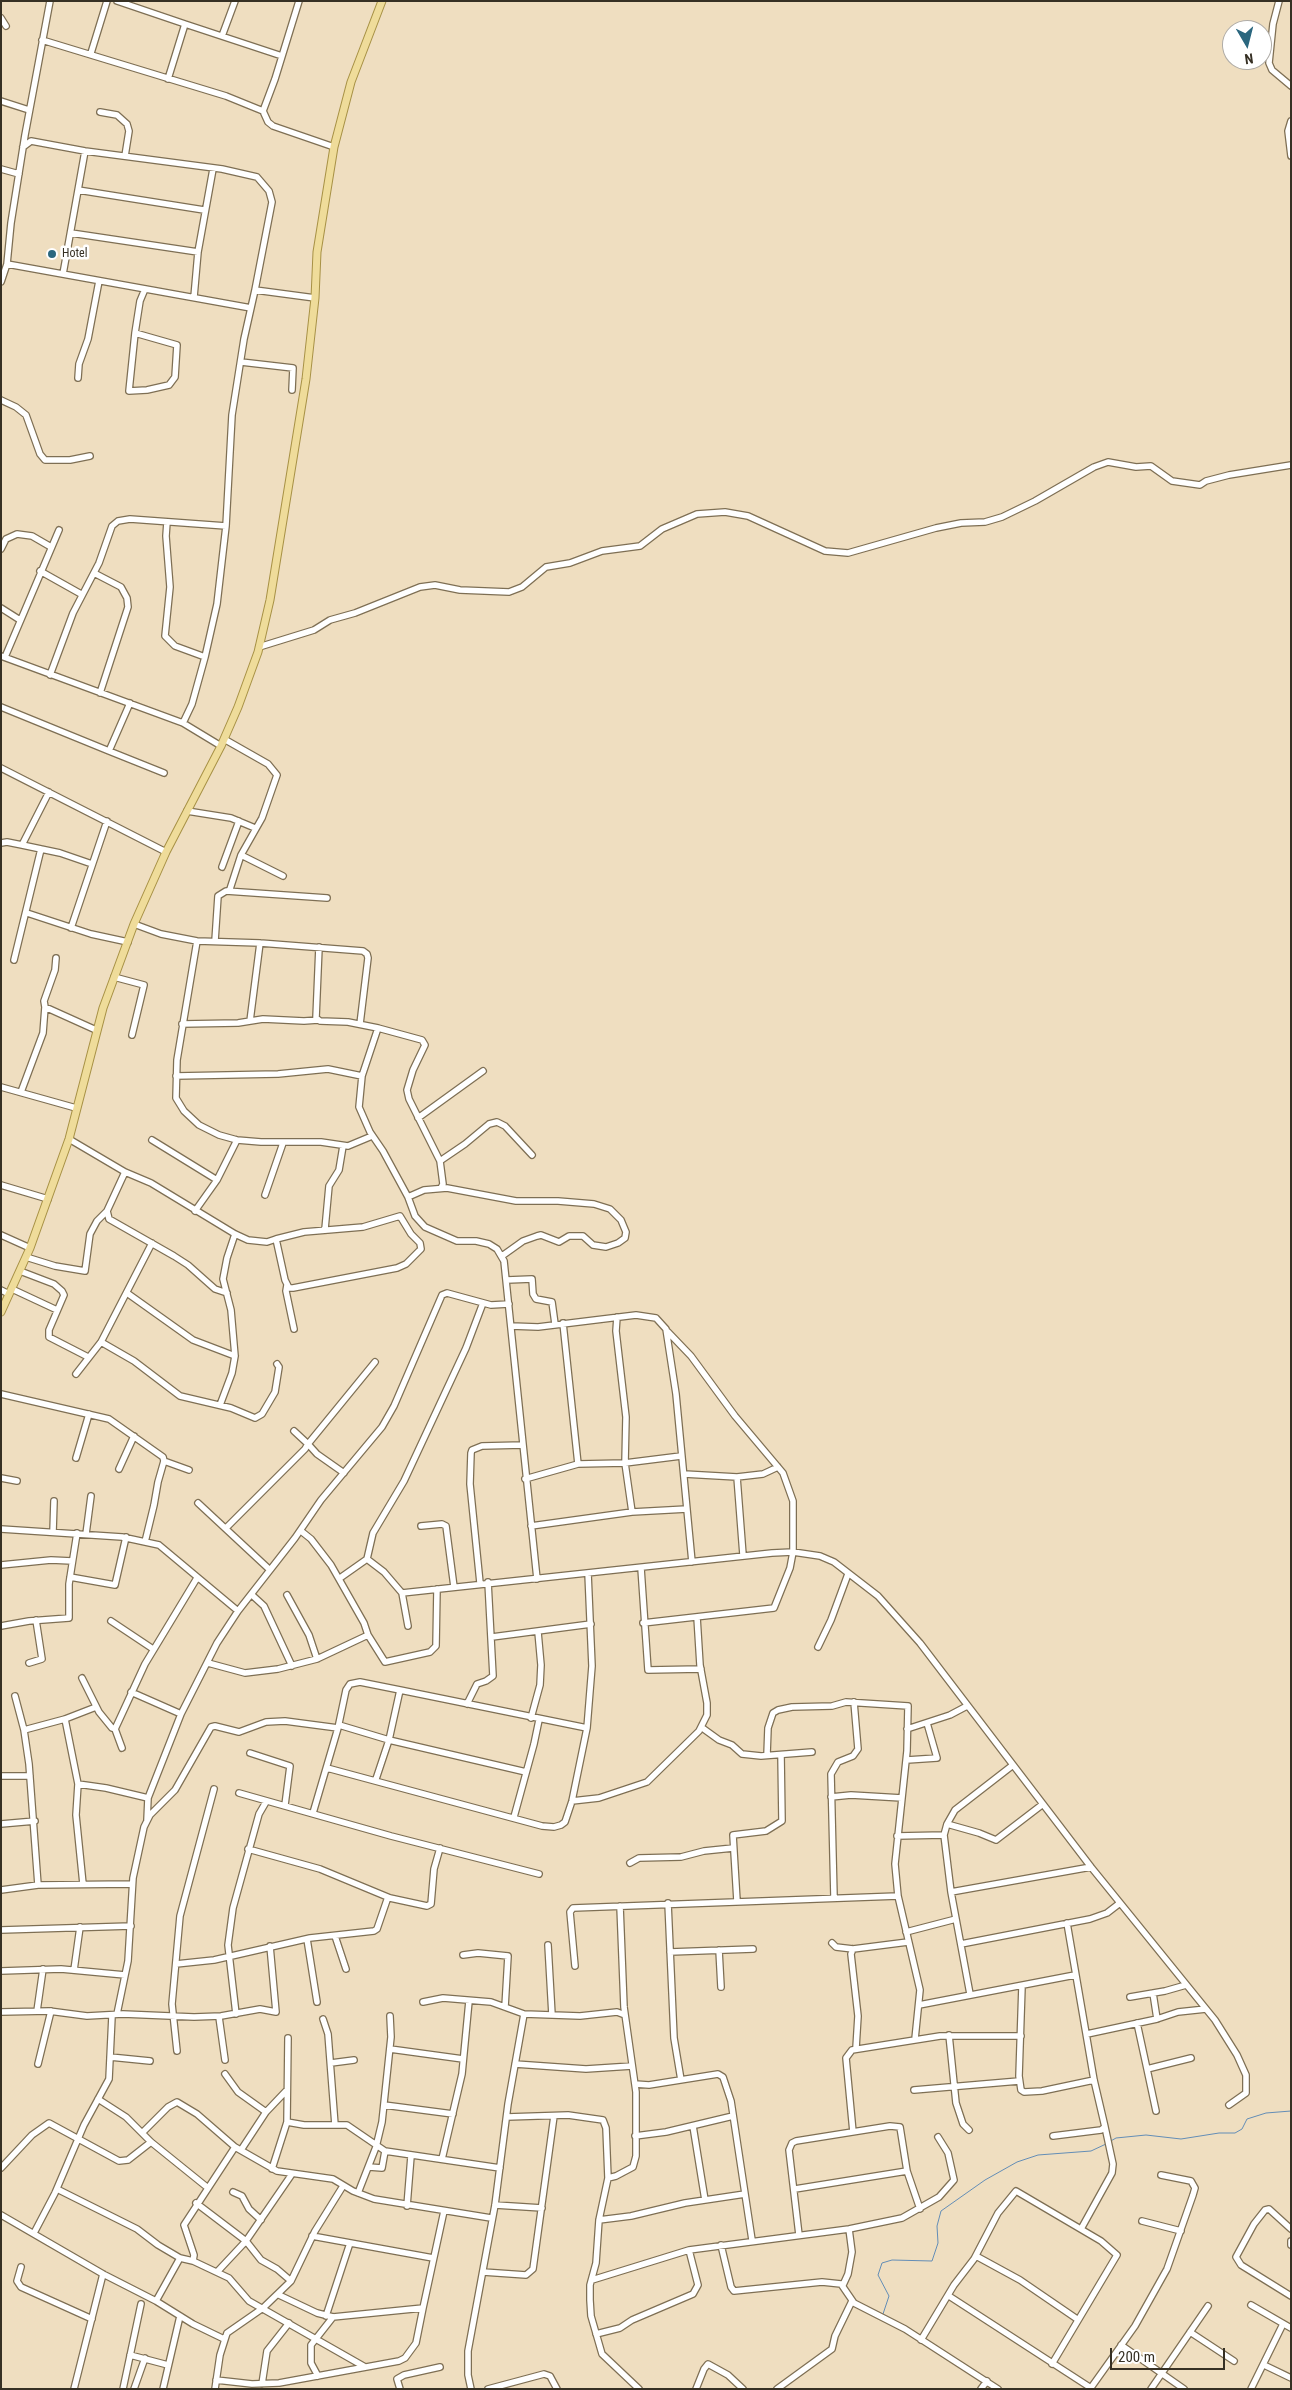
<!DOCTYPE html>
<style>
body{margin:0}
#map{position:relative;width:1292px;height:2390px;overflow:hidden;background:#efdec0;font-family:"Roboto Condensed",sans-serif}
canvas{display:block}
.frame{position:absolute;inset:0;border:2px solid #363024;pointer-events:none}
.north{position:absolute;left:1222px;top:20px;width:50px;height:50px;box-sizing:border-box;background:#fff;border:1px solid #afaca7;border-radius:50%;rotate:172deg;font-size:14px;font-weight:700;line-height:20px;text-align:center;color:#363024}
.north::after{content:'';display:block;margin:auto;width:18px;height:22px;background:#2b677f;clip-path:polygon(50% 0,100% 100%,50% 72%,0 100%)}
.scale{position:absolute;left:1110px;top:2348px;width:115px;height:22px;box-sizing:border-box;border:2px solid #363024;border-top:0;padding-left:6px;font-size:15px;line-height:18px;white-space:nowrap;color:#363024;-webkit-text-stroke:4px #fff;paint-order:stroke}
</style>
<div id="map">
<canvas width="1292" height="2390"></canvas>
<div class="frame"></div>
<div class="north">N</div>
<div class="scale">200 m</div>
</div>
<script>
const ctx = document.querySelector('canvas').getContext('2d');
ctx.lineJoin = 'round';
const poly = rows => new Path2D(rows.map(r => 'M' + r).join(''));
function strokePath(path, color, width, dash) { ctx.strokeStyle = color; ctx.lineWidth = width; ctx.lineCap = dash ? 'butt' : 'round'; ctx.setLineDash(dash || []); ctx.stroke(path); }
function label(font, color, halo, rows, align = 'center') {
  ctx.font = font + ' "Roboto Condensed",sans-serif'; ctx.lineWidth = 5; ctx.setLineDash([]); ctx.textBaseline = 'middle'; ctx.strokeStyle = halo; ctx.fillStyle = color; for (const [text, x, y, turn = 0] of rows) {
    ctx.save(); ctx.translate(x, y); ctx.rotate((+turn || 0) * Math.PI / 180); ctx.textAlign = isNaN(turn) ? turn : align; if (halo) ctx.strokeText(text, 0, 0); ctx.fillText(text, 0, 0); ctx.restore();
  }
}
strokePath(poly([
 [1109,2142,1116,2138,1146,2135,1181,2139,1219,2133,1235,2133,1242,2129,1247,2119,1266,2113,1291,2111],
 [883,2314,889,2296,878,2275,882,2263,892,2260,932,2261,938,2243,937,2226,941,2211,985,2180,1017,2162,1038,2155,1091,2151,1106,2144]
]), '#638db6', 1);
const minor = poly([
 [50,1,25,135,11,223,7,264,251,308],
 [117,1,185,24,168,79],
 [1279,1,1273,24,1269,63,1272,70,1291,86],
 [1,18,6,26],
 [185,24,282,56],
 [222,36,235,1],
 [42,40,226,96,263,111,268,122,273,126,334,147],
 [91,53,107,1],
 [1,101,29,110],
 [263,111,275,79,299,1],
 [100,112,117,115,127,124,129,131,125,156],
 [1291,121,1288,131,1291,156],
 [23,147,31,141,85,151,222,169,257,177,269,191,272,202,255,290,315,298],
 [1,169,19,174],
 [78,190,204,210],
 [71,233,198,252],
 [63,274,85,151],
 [1,282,7,264],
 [194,297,198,252,213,169],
 [135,333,129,391,147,390,169,385,175,377,177,345,135,333,140,301,145,289],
 [241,362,293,368,292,390],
 [78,378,79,364,88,339,99,281],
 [1,400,16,407,26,415,40,454,45,460,70,460,90,456],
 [167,522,166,536,170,587,165,636,175,646,205,657],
 [1,549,6,539,17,534,32,536,51,547],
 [40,571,81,594],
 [94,573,121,587,127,598,128,607,100,693],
 [1,608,20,620],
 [259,647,314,630,330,620,355,613,420,587,435,585,460,590,509,592,522,587,546,567,570,563,602,551,640,546,662,529,697,514,725,512,748,516,825,551,848,553,936,528,961,523,985,522,1002,517,1035,501,1094,467,1108,462,1136,467,1151,466,1172,481,1200,485,1206,481,1229,475,1291,465],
 [1,656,183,723,221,746],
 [5,657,59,530],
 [50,675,73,613,99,563,112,526,118,521,130,519,226,526],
 [1,707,109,751,130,703],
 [183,723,192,704,205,657,217,604,226,526,232,415,244,339,255,290],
 [224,739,268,764,277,775,262,818,241,855,230,889],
 [109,751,164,773],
 [1,768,166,852],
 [187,811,231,818,255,828],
 [1,843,7,842,22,845,49,792],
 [22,845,60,853,92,864],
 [241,855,283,876],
 [222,867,239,821],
 [27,913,91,934,128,942],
 [134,924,161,934,197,941,260,943,363,951,367,954,368,958,360,1024],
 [71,928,107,821],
 [197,941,177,1060,176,1098,184,1111,199,1125,219,1135,237,1140,261,1142,321,1142,348,1146,372,1136],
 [215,941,218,896,226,891,327,898],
 [319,947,316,1018,320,1021,348,1022,378,1028,362,1076,359,1107,370,1132,383,1151,408,1197,415,1216,425,1227,457,1241,476,1241,489,1244,497,1249,504,1261,537,1579],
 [56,958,55,970,44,1001,45,1007,96,1030],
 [14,960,41,849],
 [114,977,144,985,132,1035],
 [250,1021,260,943],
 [182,1024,238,1023,263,1019,304,1021,318,1020],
 [378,1028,422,1040,425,1045,413,1070,407,1090,409,1099,440,1161,443,1184,441,1188],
 [176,1076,278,1074,328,1069,362,1076],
 [1,1087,76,1108],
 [21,1092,43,1033,45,1007],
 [418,1118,483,1071],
 [69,1139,125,1172,151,1183,235,1234,248,1240,267,1242,276,1239,304,1232,363,1227,400,1216,411,1234,420,1243,421,1249,406,1264,397,1268,293,1288,289,1288,285,1280,276,1239],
 [152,1140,217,1180],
 [440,1161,465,1144,489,1124,497,1122,505,1126,532,1155],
 [125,1172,107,1211,109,1219,174,1256,188,1265,215,1289,227,1293],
 [1,1185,48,1199],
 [265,1195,283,1143],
 [408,1197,424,1190,447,1188,516,1201,558,1201,594,1204,610,1209,621,1220,626,1232,625,1238,618,1243,606,1247,593,1245,583,1236,569,1236,559,1242,541,1235,537,1236,523,1241,502,1256],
 [195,1211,217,1180,237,1140],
 [325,1229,329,1186,339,1170,343,1146],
 [1,1235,30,1248],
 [26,1257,55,1266,85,1271,90,1234,97,1221,107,1211],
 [20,1271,54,1284,62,1291,64,1295,49,1330,49,1337,88,1357],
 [507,1280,532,1279,533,1294,536,1299,552,1302,555,1324],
 [287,1285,286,1291,294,1329],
 [12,1289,57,1310],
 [1,1290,9,1294],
 [127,1293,193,1340,235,1356],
 [617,1317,616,1331,626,1417,625,1463,632,1512],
 [563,1323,578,1464],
 [511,1326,538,1327,636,1315,656,1318,666,1329,676,1394,692,1562],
 [101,1342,134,1361,180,1396,231,1408,255,1418,262,1414,275,1392,279,1367,277,1364],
 [76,1374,101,1342,152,1243],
 [1,1394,109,1419,163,1457,164,1461,158,1482,154,1505,145,1542],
 [220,1405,232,1373,235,1356,231,1310,223,1279,227,1258,235,1234],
 [76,1458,89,1414],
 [164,1461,189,1470],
 [119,1469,134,1436],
 [344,1473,317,1454,308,1444,375,1362],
 [684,1474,737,1477,763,1474,778,1467],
 [737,1477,743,1555],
 [1,1478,17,1481],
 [525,1479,578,1464,625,1463,681,1456],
 [198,1503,270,1570],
 [421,1526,442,1524,446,1526,454,1587],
 [531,1526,632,1512,687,1509],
 [226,1528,305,1449,308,1444,294,1431],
 [1,1529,122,1537,159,1545,238,1611],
 [301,1531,311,1539,331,1565,364,1623,368,1635,385,1662,430,1652,436,1646,437,1589],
 [53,1532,54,1501],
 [86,1534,91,1496],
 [367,1559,384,1572,402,1593,408,1626],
 [1,1565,51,1560,72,1561],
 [641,1568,648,1670,701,1669],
 [70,1577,115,1585,126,1537],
 [340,1578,367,1559,373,1533,404,1481,466,1348,483,1303],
 [480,1583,470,1484,471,1453,472,1450,482,1446,523,1445],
 [402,1593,772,1553,793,1552,820,1556,834,1562,878,1596,920,1643,1091,1867,1215,2020,1237,2055,1246,2075,1246,2093,1229,2105],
 [252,1595,264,1606,292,1666],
 [287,1595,309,1635,317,1659],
 [111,1621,153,1649],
 [643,1623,774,1608,790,1568,793,1552,793,1501,783,1473,735,1416,691,1356,668,1332],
 [1,1626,29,1621,69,1618,69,1584,77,1533],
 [492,1637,591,1624],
 [818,1647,831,1620,848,1574],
 [29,1663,42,1659,36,1620],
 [208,1663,245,1673,278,1669,317,1659,368,1635],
 [82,1678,99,1712,112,1728,115,1729,122,1748],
 [131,1692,181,1714],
 [15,1696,24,1730,29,1764,38,1885],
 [467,1704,477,1684,486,1681,493,1676,488,1582],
 [531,1718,540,1685,541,1665,538,1632],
 [65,1719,78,1784,76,1815,83,1884],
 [339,1725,389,1740,526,1772],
 [701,1727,719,1740,732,1745,742,1754,761,1756,812,1752],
 [115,1729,145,1664,197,1578],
 [907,1729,950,1715,967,1706],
 [24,1730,65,1719,96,1707],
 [250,1753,290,1766,285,1805],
 [767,1755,768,1728,773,1713,778,1710,792,1707,832,1706,846,1702,908,1706,907,1751,895,1864,898,1896,920,1990,915,2039],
 [907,1760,937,1758,927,1723],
 [327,1768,542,1826,554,1827,561,1825,565,1822,572,1801,587,1728,592,1666,588,1573],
 [1,1776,30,1776],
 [376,1779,389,1740,400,1690,587,1728],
 [78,1784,106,1788,148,1798],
 [239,1793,391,1836,539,1874],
 [831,1797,851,1795,902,1798],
 [572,1801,599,1798,647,1782,699,1731,707,1715,707,1703,700,1665,697,1617],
 [313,1813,338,1728,346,1690,350,1684,360,1682,400,1690],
 [514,1817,534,1744,539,1720],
 [147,1820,148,1798,181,1714,217,1643,238,1611,295,1538,321,1500,382,1427,394,1406,442,1295,447,1293,491,1305,509,1304],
 [1,1824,35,1821],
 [947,1824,979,1833,996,1840,1043,1804],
 [897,1836,944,1835],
 [248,1849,320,1869,390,1898,427,1906,431,1904,434,1869,440,1848],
 [630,1863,639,1858,681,1857,704,1851,733,1848],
 [1,1890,38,1885,132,1884],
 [951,1892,1091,1867],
 [834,1897,831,1774,838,1762,853,1756,858,1749,854,1702],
 [737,1901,733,1835,766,1831,782,1821,781,1755],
 [668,1903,674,2038,681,2080],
 [620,1906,624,2007,636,2092,636,2156,633,2167,616,2176,608,2178,599,2220,596,2263,590,2285,590,2300,591,2316,602,2354,639,2389],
 [1,1930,131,1926],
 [906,1932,956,1919],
 [335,1936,346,1969],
 [307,1939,317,2002],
 [832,1943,836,1947,853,1949,908,1942],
 [961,1944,1090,1919,1107,1913,1120,1903],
 [548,1945,552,2015],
 [853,1949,851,1954,858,2016,856,2048],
 [719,1950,721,1987],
 [670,1952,753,1949],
 [463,1955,478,1953,508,1956,505,2007],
 [176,1964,214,1960,310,1938,374,1931,377,1929,388,1897],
 [575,1966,570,1912,573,1908,898,1896],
 [74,1970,80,1927],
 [1,1971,61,1969,125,1975],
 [1022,1986,1019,2076,1021,2090,1024,2092,1042,2091,1094,2080],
 [1153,1993,1157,2019],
 [970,1994,951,1892,944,1835,947,1824,955,1810,1013,1765],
 [1130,1997,1165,1991,1186,1985],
 [423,2002,443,1998,491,2002,524,2014],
 [919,2005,1075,1975],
 [37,2011,43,1969],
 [1,2012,49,2011,87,2016,123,2014,194,2017,221,2016,260,2009,276,2012,270,1946],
 [117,2014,128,1961,133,1878,144,1827,150,1815,175,1790,211,1727,215,1726,239,1732,266,1722,285,1721,338,1728],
 [236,2014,228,1945,233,1908,259,1814,266,1802],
 [219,2017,225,2060],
 [323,2019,328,2034,335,2125],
 [1137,2023,1147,2069,1191,2058],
 [1087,2034,1157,2019,1178,2012,1206,2009],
 [949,2035,956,2103,963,2124,969,2130],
 [390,2049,463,2059],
 [177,2051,172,2004,180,1916,214,1789],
 [110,2057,150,2061],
 [331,2063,354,2060],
 [38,2064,51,2011],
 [515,2064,586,2069,632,2066],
 [1147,2069,1156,2111],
 [225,2074,238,2092,266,2112],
 [635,2084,649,2085,718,2074,723,2077,731,2101,752,2240],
 [914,2090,1019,2081],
 [98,2099,126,2117,151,2142,208,2188],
 [384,2105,453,2114],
 [507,2117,568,2115,603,2120,606,2128,608,2178],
 [287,2122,304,2125,347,2125,385,2151,500,2168],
 [693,2126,705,2200],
 [853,2132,846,2058,852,2050,940,2036,1021,2036],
 [142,2133,168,2107,177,2102,197,2114,235,2147,277,2171,333,2179,353,2191,374,2199,491,2218],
 [635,2136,666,2132,733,2116],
 [1053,2136,1101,2130,1105,2127,1094,2080,1067,1923],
 [241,2150,266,2112,286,2091],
 [442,2159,462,2074,469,2001],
 [369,2167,382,2168,385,2151],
 [1,2168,32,2135,49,2123,119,2161,128,2160,151,2142],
 [272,2169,287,2122,288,2038],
 [57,2189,137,2229,158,2245,180,2258,193,2261,229,2278,249,2301,365,2367],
 [795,2189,907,2171],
 [233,2192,242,2196,249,2209,261,2220],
 [358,2193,376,2147,382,2122,391,2037,390,2016],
 [196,2203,246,2241,261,2260,277,2269,291,2281],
 [495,2205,542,2208],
 [407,2206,411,2156],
 [1,2215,103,2274,156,2301,193,2324,224,2339],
 [599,2220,631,2216,685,2203,745,2194],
 [1142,2221,1181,2231],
 [1081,2229,1112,2173,1113,2164,1105,2127],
 [1291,2229,1269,2209,1265,2210,1254,2224,1236,2257,1241,2265,1291,2296],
 [34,2233,55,2193,84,2125,109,2079,112,2016],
 [799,2235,789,2150,792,2143,796,2141,890,2126,900,2127,907,2171,920,2209],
 [312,2236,433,2258],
 [1291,2241,1291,2245],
 [721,2245,731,2287,734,2291,822,2282,841,2284,854,2303,905,2329,998,2389],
 [976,2256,1020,2280,1077,2319],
 [193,2261,194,2255,184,2225,235,2147],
 [21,2267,17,2281,21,2287,92,2319],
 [217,2272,246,2241,292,2174],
 [483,2272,526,2275,533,2269,554,2116],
 [592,2280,689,2250,849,2229,902,2218,939,2197,954,2180,948,2153,938,2137],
 [843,2285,848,2274,852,2252,849,2229],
 [279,2295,317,2313,333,2317,423,2308,444,2211],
 [949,2296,1091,2388],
 [156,2301,180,2258],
 [1251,2305,1291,2328],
 [326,2316,350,2243],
 [1190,2332,1234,2361],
 [596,2334,620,2328,632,2320,693,2294,698,2285,689,2250],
 [921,2340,954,2285,974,2259,998,2213,1016,2191,1101,2241,1117,2255,1052,2364],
 [1121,2345,1184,2389],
 [130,2355,168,2365],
 [1264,2365,1291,2378],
 [318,2376,311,2363,311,2345,333,2317],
 [216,2380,252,2384,279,2383,399,2361,405,2358,416,2343,423,2308],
 [262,2384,267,2351,289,2323],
 [74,2389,103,2274],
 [123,2389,141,2304],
 [134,2389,145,2358],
 [163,2389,180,2316],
 [215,2389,220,2355,227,2333,263,2308,291,2281,315,2231,343,2186],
 [400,2389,397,2379,404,2375,440,2367],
 [471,2389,468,2375,468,2351,495,2205,508,2104,524,2014,580,2016,617,2012,625,2015],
 [488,2389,544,2374,550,2376,557,2389],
 [696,2389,704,2369,708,2364,728,2375,743,2389],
 [777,2389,832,2349,835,2336,852,2301],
 [981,2389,987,2381],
 [1090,2389,1135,2326,1167,2269,1193,2195,1195,2188,1191,2181,1161,2175],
 [1151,2389,1208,2306],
 [1251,2389,1283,2324]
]);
const major = poly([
 [1,1312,30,1248,69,1139,103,1008,134,924,166,852,221,746,238,707,258,652,270,600,306,379,315,298,317,252,334,147,351,82,382,1]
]);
strokePath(minor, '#7e6f54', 8);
strokePath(major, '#a79145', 9);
strokePath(minor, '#fff', 5.5);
strokePath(major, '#efdc9a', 7);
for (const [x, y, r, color] of [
 [52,254,5,"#2b677f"]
]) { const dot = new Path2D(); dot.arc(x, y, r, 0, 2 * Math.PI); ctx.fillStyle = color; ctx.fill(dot); strokePath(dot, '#fff', 2); }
label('12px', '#363024', '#fff', [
 ["Hotel",62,254]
], 'left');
</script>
